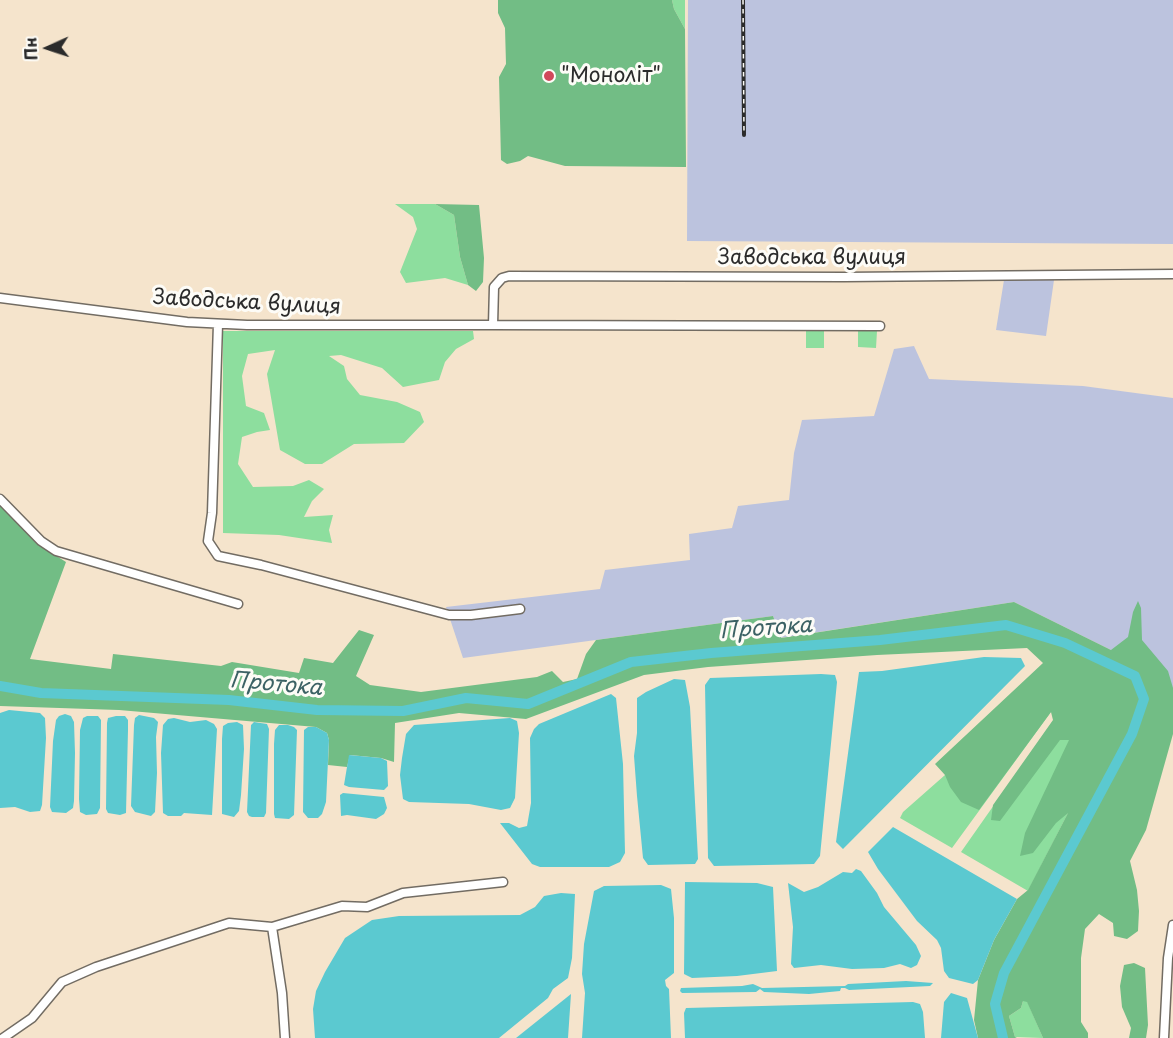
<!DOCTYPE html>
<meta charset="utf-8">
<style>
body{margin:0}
#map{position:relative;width:1173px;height:1038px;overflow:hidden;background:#f5e4cc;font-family:"Playpen Sans",sans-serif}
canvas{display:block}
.north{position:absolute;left:18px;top:18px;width:60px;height:60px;-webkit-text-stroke:4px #fdfcf7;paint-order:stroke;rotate:267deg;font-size:16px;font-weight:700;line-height:24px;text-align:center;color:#2b2b2b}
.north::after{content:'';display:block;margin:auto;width:21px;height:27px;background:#2b2b2b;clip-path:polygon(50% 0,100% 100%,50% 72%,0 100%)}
</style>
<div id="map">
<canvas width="1173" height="1038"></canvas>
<div class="north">Пн</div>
</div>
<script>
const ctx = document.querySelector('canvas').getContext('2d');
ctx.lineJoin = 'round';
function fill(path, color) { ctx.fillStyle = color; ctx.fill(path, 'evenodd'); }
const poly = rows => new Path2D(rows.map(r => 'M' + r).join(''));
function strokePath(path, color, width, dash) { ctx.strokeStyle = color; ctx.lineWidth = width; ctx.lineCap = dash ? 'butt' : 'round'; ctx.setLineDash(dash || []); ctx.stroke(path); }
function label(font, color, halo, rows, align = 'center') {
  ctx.font = font + ' "Playpen Sans",sans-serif'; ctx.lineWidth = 6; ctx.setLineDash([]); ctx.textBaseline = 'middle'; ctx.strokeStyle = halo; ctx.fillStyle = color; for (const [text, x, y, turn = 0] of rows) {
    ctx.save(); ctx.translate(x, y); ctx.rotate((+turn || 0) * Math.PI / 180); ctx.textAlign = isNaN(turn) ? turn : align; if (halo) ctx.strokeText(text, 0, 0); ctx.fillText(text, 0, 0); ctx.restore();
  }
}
fill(poly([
 [688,0,1173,0,1173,244,687,241],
 [1004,280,1054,280,1046,336,996,330],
 [914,346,929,379,1083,386,1173,398,1173,694,1123,656,1014,602,780,638,773,616,463,658,446,607,600,589,605,570,690,560,689,534,732,528,738,506,789,500,794,453,802,420,874,416,894,349]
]), '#bcc3de');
fill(poly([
 [672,0,685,0,685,29,674,9],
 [395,204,435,204,454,215,460,257,468,285,445,278,406,283,400,272,417,229,413,217],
 [223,331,473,331,474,339,456,349,445,362,439,380,403,387,382,368,341,355,329,356,344,366,347,379,360,395,397,402,420,412,424,422,404,443,354,444,322,464,305,464,280,450,267,374,275,350,248,354,242,376,246,406,264,413,270,430,257,432,242,437,238,464,253,487,293,486,309,480,324,489,312,501,304,517,333,515,329,530,332,543,279,535,223,533],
 [806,331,824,331,824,348,806,348],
 [858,331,877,331,876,348,858,347],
 [1080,672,952,848,900,818,903,812,945,775],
 [1081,681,1120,712,1028,891,961,852],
 [1023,1001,1027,1001,1043,1038,1015,1037,1009,1016,1021,1008]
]), '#8dde9e');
fill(poly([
 [498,0,672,0,674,9,685,29,686,167,565,166,528,156,520,161,507,164,501,160,499,77,506,64,505,28,498,13],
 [435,204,479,205,484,258,483,282,476,291,468,285,460,257,454,215],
 [0,504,36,543,66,562,30,659,111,669,113,654,221,666,232,662,299,673,304,658,333,663,359,630,374,635,356,676,370,685,421,692,537,677,552,671,563,682,577,679,586,654,596,640,773,616,781,638,1014,602,1111,650,1128,637,1133,612,1138,601,1141,608,1142,640,1168,671,1173,688,1173,734,1146,830,1130,861,1137,890,1139,911,1138,931,1127,939,1114,936,1113,923,1099,914,1085,929,1081,958,1081,1022,1088,1033,1088,1038,1043,1038,1027,1002,1023,1001,1021,1008,1009,1016,1015,1037,1017,1038,978,1038,974,1020,978,980,994,940,1017,899,1028,890,1068,813,1056,823,1033,853,1020,856,1025,833,1069,740,1060,740,1000,821,991,820,993,805,1053,720,1051,712,979,810,961,802,950,787,945,775,935,764,1043,663,1027,648,877,655,708,667,644,675,526,719,459,713,395,723,394,762,381,758,350,755,347,767,328,765,329,740,327,733,316,727,119,710,0,706],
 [1134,963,1145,968,1148,1025,1146,1038,1129,1038,1131,1028,1122,1007,1120,986,1124,965]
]), '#72bd85');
fill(poly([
 [984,657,1021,658,1025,666,843,849,836,842,859,672,882,671],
 [821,674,835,675,837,682,820,856,814,864,714,866,708,858,705,685,710,678],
 [674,679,685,680,690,707,698,859,695,864,648,865,643,858,637,796,634,756,637,733,637,698,646,692],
 [611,694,616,698,623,764,625,853,620,862,609,867,540,867,532,864,500,823,509,823,519,828,527,826,531,803,530,738,534,729,539,724],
 [9,710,40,713,45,718,46,738,42,805,40,811,30,812,15,807,0,808,0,713],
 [65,714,71,716,74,722,75,753,74,801,73,808,66,813,52,812,50,807,53,741,56,720,59,716],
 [139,715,154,718,158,722,156,737,157,773,155,812,151,816,135,812,131,806,134,725,135,718],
 [87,716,98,716,101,720,100,808,97,814,86,815,80,812,79,799,80,730,83,718],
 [116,716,125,716,128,720,128,730,126,813,120,815,108,813,106,809,107,723,108,718],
 [174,718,190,722,206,720,214,724,217,729,212,815,184,813,181,816,168,816,163,813,161,753,163,725,168,719],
 [510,718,517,721,519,733,515,798,510,808,501,810,469,804,409,802,403,799,400,775,402,758,406,734,414,725],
 [237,722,243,725,244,749,241,795,239,811,234,817,222,814,222,739,223,726,228,723],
 [254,722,267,724,269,729,266,813,264,817,252,817,249,816,247,812,251,725],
 [279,725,288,725,294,727,297,730,294,815,289,819,275,818,274,814,274,744,275,730],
 [308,727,316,727,327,733,329,740,326,802,322,814,318,818,308,818,303,812,304,730],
 [349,755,381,758,387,761,388,786,384,790,349,787,344,785],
 [343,793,384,797,387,808,384,814,376,819,347,815,341,816,340,795],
 [893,827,1017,899,994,940,978,980,973,984,949,978,944,971,941,948,937,940,917,921,878,869,868,852],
 [856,869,861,871,877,893,884,907,916,945,921,956,917,965,911,968,900,964,884,968,852,969,821,965,794,968,791,964,793,927,788,883,804,892,818,887,843,872,852,873],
 [685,882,757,883,773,887,777,971,737,976,692,978,684,974],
 [661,885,671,889,674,918,674,973,665,980,666,986,669,989,671,1038,582,1038,585,993,582,974,584,944,594,891,604,886],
 [561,893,575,894,572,958,568,978,553,989,548,998,499,1038,315,1038,313,1009,316,991,325,972,345,938,372,920,399,916,520,915,535,907,544,896],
 [906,981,933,983,930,986,849,990,845,988,841,988,840,991,809,994,764,992,760,989,756,992,682,993,680,991,681,988,742,986,753,984,762,988,845,986,848,984],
 [951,993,967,998,978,1038,941,1038,944,1002],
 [571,994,568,1038,516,1038],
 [913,1002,920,1004,923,1012,925,1038,685,1038,684,1013,686,1008]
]), '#5bc9d0');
strokePath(poly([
 [0,686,41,693,229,700,317,710,403,711,466,698,528,704,631,662,711,653,880,640,1006,625,1065,643,1135,676,1144,699,1132,734,1004,973,995,1004,1003,1038]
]), '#5bc9d0', 10);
const minor = poly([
 [0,298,187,322,247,325,493,325,494,287,502,278,509,276,844,277,1173,274],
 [218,324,212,513,208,541,218,556,261,565,449,615,471,615,520,609],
 [493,325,880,326],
 [0,499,41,541,56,551,238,604],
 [272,927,282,993,285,1038],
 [3,1038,32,1018,62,982,96,967,229,923,272,927,342,906,367,907,403,893,503,882],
 [1164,1038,1168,958,1173,925]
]);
strokePath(minor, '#726c63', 11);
strokePath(minor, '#fff', 8);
const rail = poly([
 [743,0,744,135]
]);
strokePath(rail, '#2b2b2b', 4);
strokePath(rail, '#fdfcf7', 1.5, [4.5]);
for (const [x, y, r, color] of [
 [549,76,6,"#d1495b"]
]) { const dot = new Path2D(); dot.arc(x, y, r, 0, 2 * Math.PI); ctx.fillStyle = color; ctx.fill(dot); strokePath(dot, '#fdfcf7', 2); }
label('21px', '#2b2b2b', '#fdfcf7', [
 ["\"Моноліт\"",561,76]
], 'left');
label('21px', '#2b2b2b', '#fdfcf7', [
 ["Заводська вулиця",812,258],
 ["Заводська вулиця",247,303,3]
]);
label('italic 22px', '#3c6265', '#fdfcf7', [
 ["Протока",766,629,-4],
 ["Протока",276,685,5]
]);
</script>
